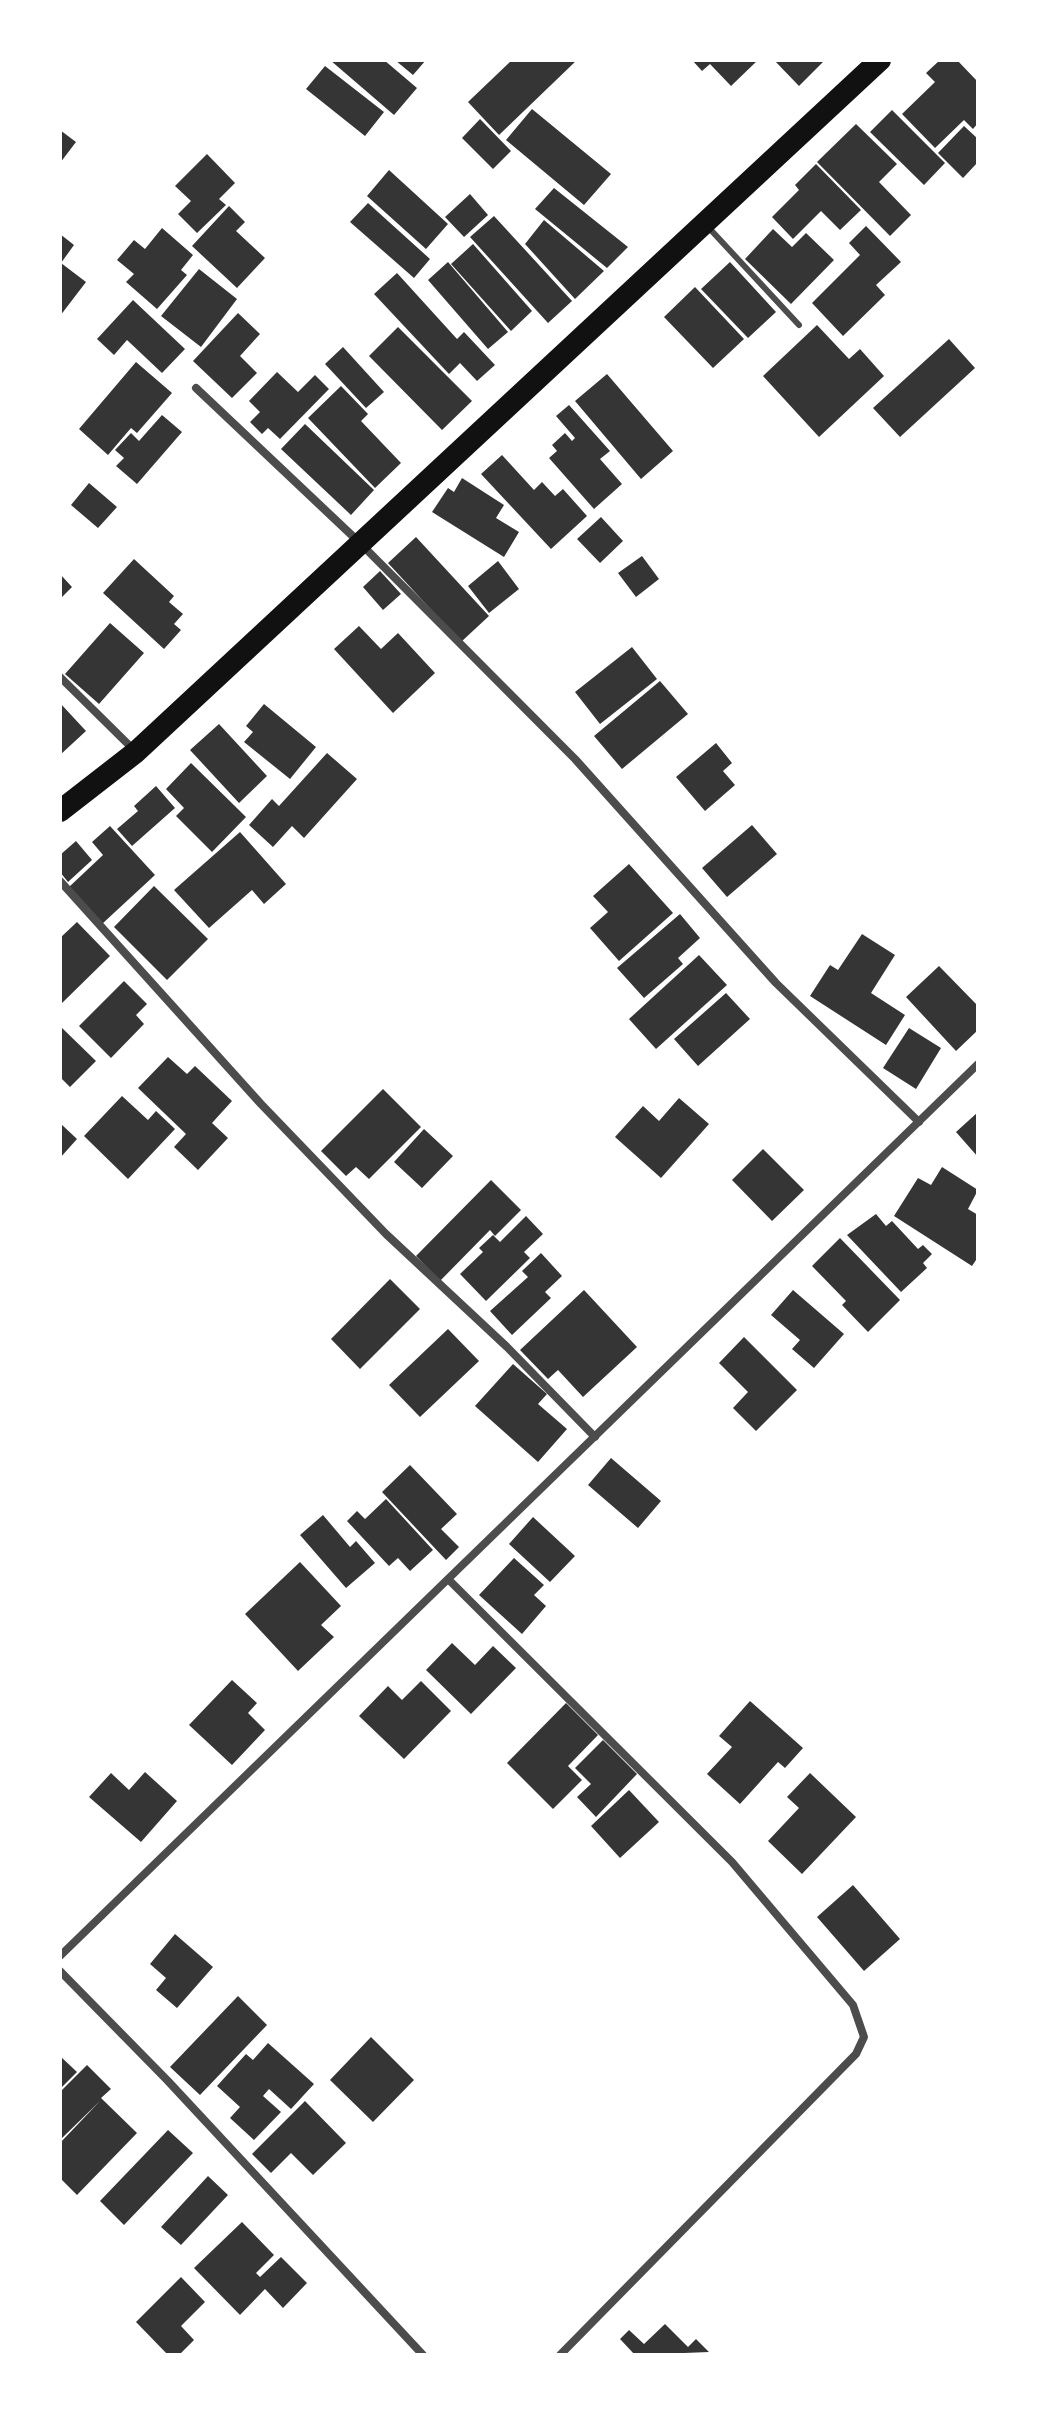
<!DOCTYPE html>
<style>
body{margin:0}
#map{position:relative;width:1038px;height:2415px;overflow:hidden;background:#fff;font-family:"Asap Condensed",sans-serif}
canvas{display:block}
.frame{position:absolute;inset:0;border:62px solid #fff;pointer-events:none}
</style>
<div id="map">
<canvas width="1038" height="2415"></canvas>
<div class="frame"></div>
</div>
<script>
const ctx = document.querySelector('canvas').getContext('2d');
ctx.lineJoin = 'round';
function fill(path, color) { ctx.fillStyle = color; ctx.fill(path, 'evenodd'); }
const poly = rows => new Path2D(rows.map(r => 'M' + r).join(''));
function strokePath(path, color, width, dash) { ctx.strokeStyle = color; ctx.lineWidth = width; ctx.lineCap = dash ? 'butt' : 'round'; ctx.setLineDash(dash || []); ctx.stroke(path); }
fill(poly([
 [330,60,384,60,417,88,394,115],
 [395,60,426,60,413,75],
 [512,60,577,60,499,135,468,102],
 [692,60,758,60,731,86,710,64,702,71],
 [774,60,825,60,799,86],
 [940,60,957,60,978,82,978,123,973,129,964,120,935,148,902,114,935,82,926,73],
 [325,66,384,112,365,136,306,89],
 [532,109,611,174,584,205,506,140],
 [892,110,945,163,924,185,870,132],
 [480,119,511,151,493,169,462,138],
 [856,124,897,164,879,182,911,215,890,236,817,162],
 [964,126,978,139,978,162,963,178,938,153],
 [60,130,76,142,60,163],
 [207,154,235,183,219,199,226,205,197,233,178,214,191,201,175,186],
 [816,164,861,210,840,230,821,211,793,239,772,217,799,190,795,185],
 [389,170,448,224,426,249,367,196],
 [554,188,628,247,607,268,535,209],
 [470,194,488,215,464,237,445,217],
 [368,203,430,259,414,278,350,222],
 [229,206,245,222,236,231,265,258,237,288,192,246],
 [494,216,572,301,548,323,470,237],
 [544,220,604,271,575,299,525,244],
 [866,226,901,262,876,285,885,295,843,336,812,303,860,255,849,243],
 [162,228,193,255,181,270,187,275,157,309,126,282,134,274,117,260,134,240,145,249],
 [773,229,792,247,806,233,834,260,791,304,745,259],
 [60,234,74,245,61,263,86,282,60,316],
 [473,244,532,311,511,331,451,264],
 [448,262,508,332,488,349,428,280],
 [730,262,776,312,748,338,701,289],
 [199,269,237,299,201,347,161,316],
 [397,273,457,339,464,332,495,365,477,381,460,363,449,374,374,294],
 [695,287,744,339,713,368,664,317],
 [133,300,185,349,162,373,127,340,114,355,97,339],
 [238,313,260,334,240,356,257,373,232,398,193,361],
 [817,325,849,359,860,349,884,376,819,437,763,376],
 [398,327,472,401,442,430,369,356],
 [949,339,975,368,900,437,873,408],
 [343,347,384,392,366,408,325,364],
 [136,362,172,393,137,433,131,428,108,455,79,429],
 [277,372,298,392,315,375,329,389,280,439,268,428,262,434,250,422,260,412,249,401],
 [607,374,673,451,641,479,575,401],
 [341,386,368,414,361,421,401,463,375,488,308,418],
 [569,405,610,451,600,459,622,484,594,509,549,458,557,451,552,445,565,433,572,441,575,438,556,416],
 [162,415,182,432,137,484,116,466,124,458,115,450,131,433,139,441],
 [305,424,374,490,351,515,281,449],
 [502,455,534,490,542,482,555,496,563,489,587,516,551,549,481,474],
 [462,478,504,505,496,518,519,532,504,557,432,512,448,488,454,492],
 [89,483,117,507,98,528,71,505],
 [601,517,623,541,600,563,577,539],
 [416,537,489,616,461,642,388,563],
 [642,556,659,579,636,597,618,573],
 [134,559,174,596,169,602,183,614,174,624,181,630,164,649,103,593],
 [498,561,519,589,489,613,468,586],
 [380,571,401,594,383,610,363,587],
 [60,574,72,587,60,599],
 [110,623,144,653,99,704,65,674],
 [359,626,381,649,398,633,435,673,393,713,334,649],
 [632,647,657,679,600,724,575,692],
 [660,681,688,714,622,769,594,736],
 [60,703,86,731,60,755],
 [264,704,316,747,290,779,244,742,253,732,246,726],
 [219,724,267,776,239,803,190,750],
 [716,743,732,763,723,771,735,785,705,811,676,777],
 [327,753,357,779,304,838,292,826,273,847,249,825,272,799,279,806],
 [191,763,246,817,212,852,176,816,184,808,166,789],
 [156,786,175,808,132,846,117,829,138,811,134,806],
 [752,825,777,854,727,897,702,868],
 [110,826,155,875,102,924,69,887,103,855,92,842],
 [240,832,286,884,264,904,252,890,209,928,174,890],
 [76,841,92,860,68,882,60,872,60,855],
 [629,864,673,913,619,961,590,928,608,912,593,896],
 [154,886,208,939,167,980,114,927],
 [680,914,700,938,678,958,683,964,644,998,617,968],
 [77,922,110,956,60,1005,60,938],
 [862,934,895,955,871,993,905,1015,886,1045,810,996,830,965,838,970],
 [699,955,727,985,656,1049,629,1019],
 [939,966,978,1006,978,1030,956,1051,906,997],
 [124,981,147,1004,136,1015,144,1024,111,1058,79,1026],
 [726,993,750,1019,698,1066,674,1039],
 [60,1026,96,1061,70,1087,60,1077],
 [909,1028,941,1048,916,1089,883,1068],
 [168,1057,187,1074,195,1066,232,1101,212,1123,228,1138,198,1170,174,1147,186,1134,138,1088],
 [383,1089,421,1127,369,1179,356,1167,346,1176,321,1151],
 [122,1096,148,1120,156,1111,175,1129,128,1179,84,1136],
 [679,1098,709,1124,661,1178,615,1137,643,1106,659,1121],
 [978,1112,978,1157,956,1132],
 [60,1123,77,1139,60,1158],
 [424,1129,453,1156,422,1188,394,1162],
 [763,1149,804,1190,772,1221,732,1180],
 [942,1167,978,1190,968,1209,978,1215,978,1257,972,1266,894,1216,918,1178,931,1185],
 [491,1180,521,1210,495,1236,490,1230,440,1281,416,1256],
 [876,1214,886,1226,892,1221,918,1249,923,1245,932,1254,923,1263,927,1268,901,1292,847,1235],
 [526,1216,543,1234,524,1252,530,1258,486,1301,460,1274,483,1252,479,1248,493,1235,500,1242],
 [840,1238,900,1300,868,1332,842,1305,846,1301,812,1266],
 [541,1253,562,1276,545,1292,551,1298,512,1335,490,1311,528,1277,522,1271],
 [390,1279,420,1309,360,1369,331,1339],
 [584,1290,637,1347,583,1397,558,1370,548,1379,520,1350],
 [793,1290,844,1334,814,1368,792,1349,800,1340,771,1315],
 [448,1329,479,1361,420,1417,389,1385],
 [744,1337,797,1390,756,1431,733,1408,748,1392,719,1363],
 [513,1364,547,1394,538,1404,567,1429,538,1462,475,1406],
 [611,1458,661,1501,638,1528,588,1485],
 [410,1465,457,1514,441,1529,459,1547,446,1560,382,1492],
 [386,1499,433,1550,410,1571,398,1558,389,1566,347,1521,357,1511,365,1519],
 [323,1515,350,1547,356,1541,375,1563,346,1588,300,1535],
 [533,1517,575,1556,550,1582,509,1544],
 [514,1558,544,1585,534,1595,546,1606,522,1634,479,1595],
 [300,1562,341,1606,321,1625,334,1637,298,1671,245,1614],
 [452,1643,475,1665,493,1646,516,1668,471,1714,426,1670],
 [232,1680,257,1703,248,1713,265,1730,232,1765,189,1725],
 [421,1681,451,1711,404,1759,359,1716,388,1686,402,1700],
 [750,1701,803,1748,785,1768,778,1762,740,1804,707,1774,732,1747,719,1736],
 [566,1703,598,1735,568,1766,582,1780,553,1809,507,1763],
 [603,1740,637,1774,596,1817,577,1797,591,1784,575,1768],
 [145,1772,177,1801,141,1842,89,1797,111,1773,129,1790],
 [810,1773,856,1817,802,1874,768,1841,799,1808,787,1797],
 [629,1790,659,1822,620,1858,591,1826],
 [853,1885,900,1939,864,1971,817,1917],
 [175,1934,213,1967,177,2008,156,1990,166,1978,150,1964],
 [238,1996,267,2025,200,2095,170,2067],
 [371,2037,414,2080,373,2122,330,2080],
 [268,2043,314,2084,291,2109,269,2089,263,2096,281,2112,254,2140,230,2118,240,2107,217,2086,246,2054,253,2060],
 [60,2056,77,2072,60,2089],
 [87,2065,111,2089,101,2098,137,2133,77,2195,60,2178,60,2143,100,2101,60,2140,60,2092],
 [305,2101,346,2143,313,2175,291,2153,271,2173,252,2154],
 [168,2130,193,2153,124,2225,100,2201],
 [208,2176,228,2195,181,2245,161,2227],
 [242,2222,274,2255,256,2273,260,2277,281,2257,307,2283,283,2308,265,2289,240,2315,194,2268],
 [181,2277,205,2302,181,2326,194,2340,179,2355,168,2355,136,2322],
 [665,2324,688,2347,696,2339,709,2352,635,2355,620,2339,629,2330,644,2344]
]), '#353535');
strokePath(poly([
 [709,228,799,325]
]), '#4c4c4c', 6);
strokePath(poly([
 [196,388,360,543,575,759,776,983,919,1122],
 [60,677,135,751],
 [60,881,261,1104,386,1234,507,1347,595,1437],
 [448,1579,732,1862,853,2005,864,2037,856,2054,560,2355],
 [60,1956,978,1064],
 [60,1971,167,2080,423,2355]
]), '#4c4c4c', 8);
strokePath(poly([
 [60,811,136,752,880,60]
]), '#111', 22);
</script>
